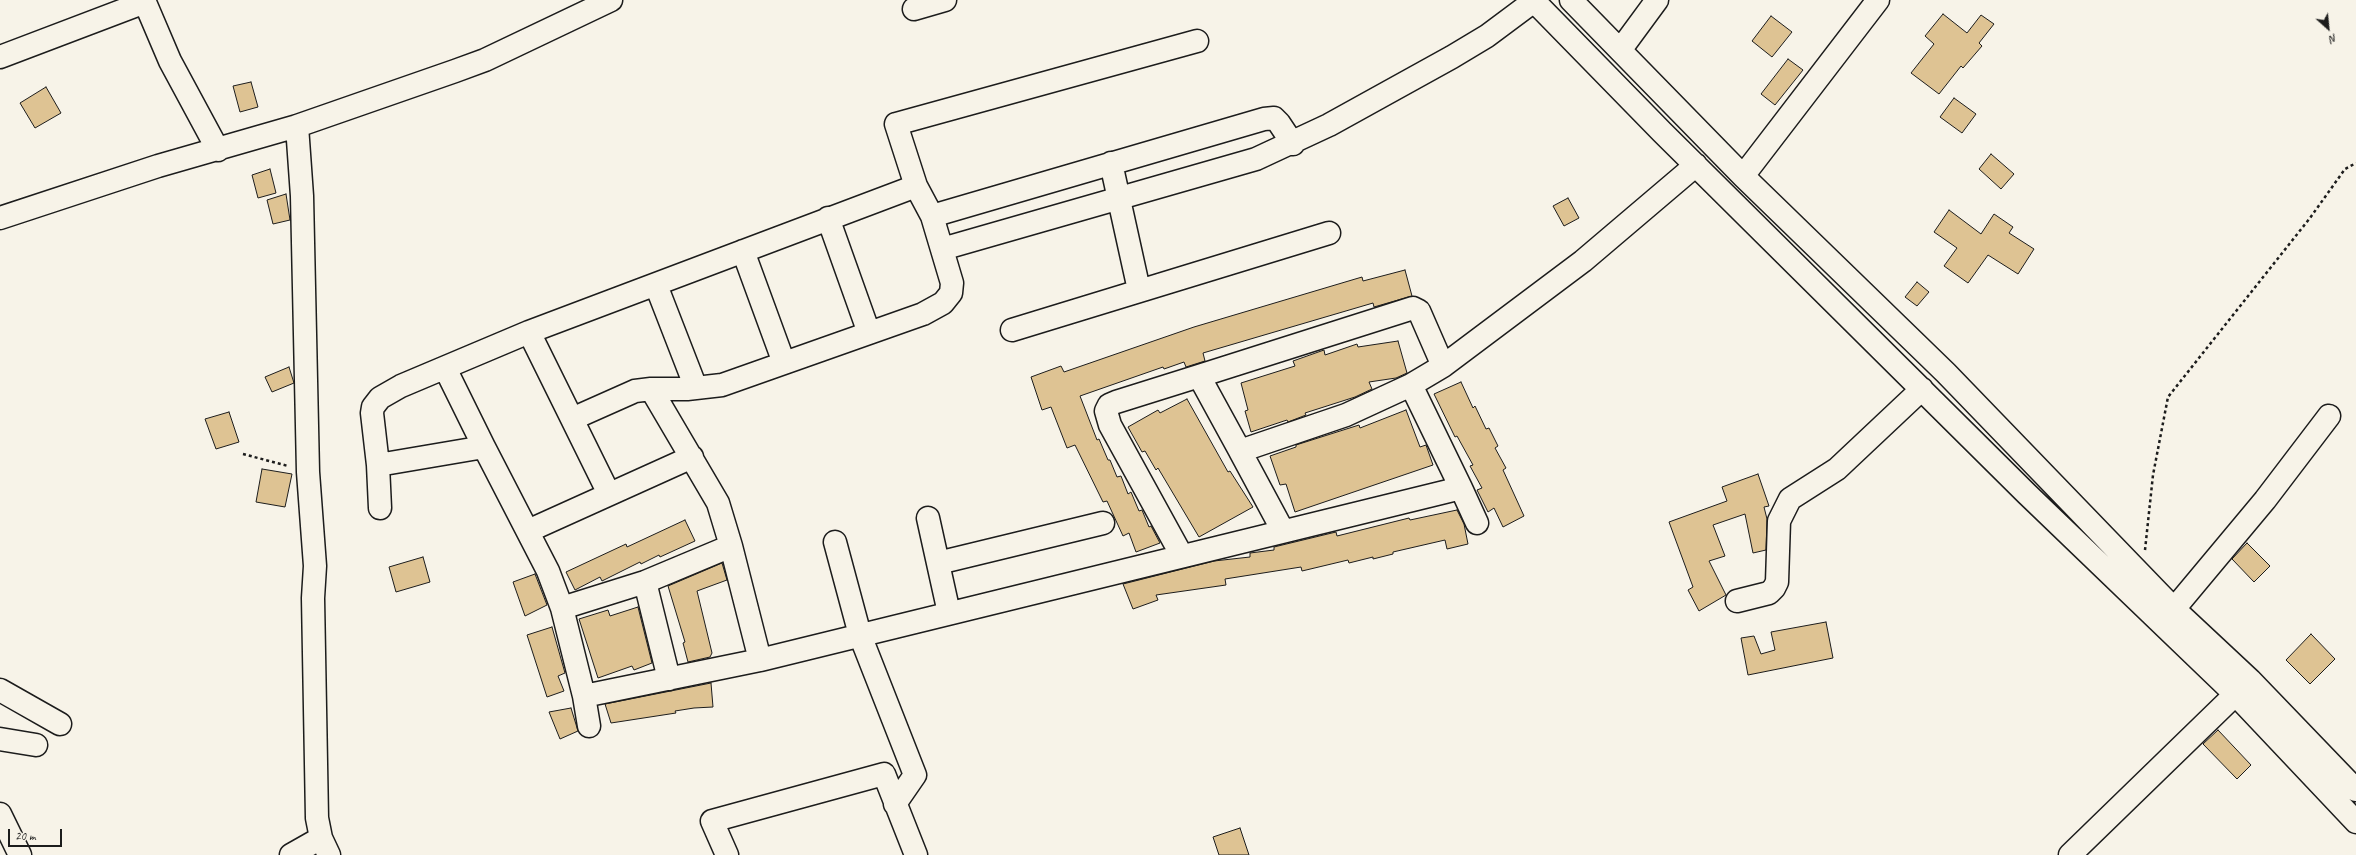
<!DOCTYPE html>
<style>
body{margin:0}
#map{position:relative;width:2356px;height:855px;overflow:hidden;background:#f7f3e8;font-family:Caveat,sans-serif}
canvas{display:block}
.north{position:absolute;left:2308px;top:8px;width:40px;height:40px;-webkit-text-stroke:3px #f7f3e8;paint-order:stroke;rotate:153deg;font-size:11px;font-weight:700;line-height:16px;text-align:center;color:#1c1c1c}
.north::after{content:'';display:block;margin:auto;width:14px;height:18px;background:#1c1c1c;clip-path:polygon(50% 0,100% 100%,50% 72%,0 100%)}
.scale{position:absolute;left:8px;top:829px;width:54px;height:18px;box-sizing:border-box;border:2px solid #1c1c1c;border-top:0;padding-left:5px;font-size:12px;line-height:14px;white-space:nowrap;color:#1c1c1c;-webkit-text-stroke:3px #f7f3e8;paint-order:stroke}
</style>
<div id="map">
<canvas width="2356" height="855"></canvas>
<div class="north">N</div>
<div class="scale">20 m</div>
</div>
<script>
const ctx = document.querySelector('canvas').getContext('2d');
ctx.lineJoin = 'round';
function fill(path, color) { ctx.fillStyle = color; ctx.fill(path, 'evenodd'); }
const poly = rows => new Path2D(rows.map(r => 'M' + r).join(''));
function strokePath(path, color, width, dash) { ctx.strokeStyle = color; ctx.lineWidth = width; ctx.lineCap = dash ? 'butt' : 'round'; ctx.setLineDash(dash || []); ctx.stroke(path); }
const building = poly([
 [1943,14,1967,33,1981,15,1994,24,1979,43,1982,46,1963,68,1961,66,1939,94,1911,73,1934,44,1925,36,1943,14],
 [1771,16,1792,32,1772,57,1752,41,1771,16],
 [1788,59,1803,70,1775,105,1761,94,1788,59],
 [251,82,258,107,240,112,233,86,251,82],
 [46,87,61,113,35,128,20,103,46,87],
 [1954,98,1976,114,1962,133,1940,117,1954,98],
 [1991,154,2014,174,2001,189,1979,169,1991,154],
 [270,169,276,193,258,198,252,175,270,169],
 [286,194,290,220,273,224,267,200,286,194],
 [1568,198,1579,218,1564,226,1553,206,1568,198],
 [1949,210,1981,234,1994,214,2013,227,2009,233,2034,249,2018,274,1988,255,1968,283,1944,266,1957,248,1934,232,1949,210],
 [1405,270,1412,296,1374,307,1373,303,1203,353,1205,361,1186,367,1184,362,1164,369,1163,367,1080,396,1097,440,1099,439,1108,460,1110,460,1117,477,1121,476,1128,494,1131,492,1139,511,1142,510,1149,527,1151,526,1160,543,1136,552,1129,533,1123,536,1107,501,1103,502,1075,445,1067,448,1051,407,1042,410,1031,377,1061,366,1064,372,1194,327,1362,277,1363,281,1405,270],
 [1917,282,1929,292,1917,306,1905,297,1917,282],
 [1398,341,1407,373,1396,378,1369,382,1372,389,1355,397,1305,413,1306,415,1288,422,1287,420,1251,432,1245,411,1248,410,1241,383,1295,366,1293,361,1324,350,1325,355,1357,344,1358,347,1398,341],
 [289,367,294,383,272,392,265,377,289,367],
 [1461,382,1473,408,1475,406,1486,429,1489,428,1498,446,1495,448,1506,468,1503,470,1524,516,1503,527,1494,508,1488,512,1477,490,1482,488,1470,466,1473,465,1457,436,1455,437,1434,394,1461,382],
 [1187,399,1228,472,1230,471,1253,507,1199,537,1158,468,1156,470,1145,451,1142,452,1128,427,1158,410,1160,413,1187,399],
 [1406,410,1420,447,1426,445,1433,465,1295,512,1286,484,1280,485,1270,456,1296,447,1296,445,1359,425,1360,428,1406,410],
 [229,412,239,442,216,449,205,419,229,412],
 [262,469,292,474,285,507,256,502,262,469],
 [1758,474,1769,506,1764,507,1767,519,1766,550,1753,553,1745,514,1713,525,1725,556,1709,561,1726,595,1699,611,1688,590,1693,587,1669,522,1727,501,1722,487,1758,474],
 [1457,510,1464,524,1468,544,1447,549,1445,540,1393,552,1393,554,1373,559,1373,557,1349,563,1348,560,1302,571,1301,567,1225,579,1226,585,1156,595,1158,600,1133,609,1123,584,1214,561,1250,557,1250,553,1274,550,1274,547,1336,532,1337,536,1409,518,1410,520,1457,510],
 [685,520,695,541,660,557,659,555,641,564,640,562,602,581,600,577,575,590,566,572,626,544,627,547,685,520],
 [2247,543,2270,566,2254,582,2232,559,2247,543],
 [423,557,430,582,396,592,389,567,423,557],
 [722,563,727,580,697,591,712,653,710,657,688,662,683,643,685,642,668,586,722,563],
 [535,574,547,605,525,616,513,582,535,574],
 [638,607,652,663,634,670,632,666,598,678,579,619,608,610,610,616,638,607],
 [1826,622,1833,658,1748,675,1741,638,1754,636,1761,654,1775,650,1771,632,1826,622],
 [552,627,565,673,558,676,564,691,547,697,527,635,552,627],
 [2311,634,2335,659,2310,684,2286,660,2311,634],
 [711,683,713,707,694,708,675,711,676,713,611,723,605,704,711,683],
 [571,708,578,731,560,739,549,712,571,708],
 [2218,730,2251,765,2237,779,2203,744,2218,730],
 [1240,828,1249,855,1219,855,1213,837,1240,828]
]);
fill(building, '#dec393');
strokePath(building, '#1c1c1c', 1);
const minor = poly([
 [144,0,170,61,218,150],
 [1533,0,1662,132,2027,494,2236,695,2356,822],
 [1571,0,1743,176,1946,373,2174,609,2250,680,2356,790],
 [914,9,945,0],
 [1621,49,1657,0],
 [0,57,145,2],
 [297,126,302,196,308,472,315,566,313,598,317,818,321,838,329,855],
 [1111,163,1139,290],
 [1743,176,1878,0],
 [916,186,896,124,1197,41],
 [932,216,1264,119,1274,118,1279,123,1293,144],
 [0,218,158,166,297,126,455,71,485,60,611,0],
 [828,218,869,333],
 [942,249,1256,159,1329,125,1452,57,1487,36,1534,1],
 [743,251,784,363],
 [656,285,696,388],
 [1012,330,1329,233],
 [445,368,484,447],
 [1199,376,1413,308,1419,311,1443,366,1583,261,1696,165],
 [1411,385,1443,366],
 [651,389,718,503,731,546],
 [572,419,609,494],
 [1240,451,1283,531],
 [378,465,372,413,373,407,380,398,401,386,529,332,572,419,635,391,651,389,687,389,722,385,923,314,943,303,951,293,952,283,932,216,916,186,529,332],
 [1461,488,1477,523],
 [380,508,378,465,484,447,548,571,562,608,584,696,760,660,1461,488,1411,385,1346,415,1240,451,1199,376,1116,402,1109,405,1106,411,1110,425,1182,556],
 [928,518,949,613],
 [528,531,692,457],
 [835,542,860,635,915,775,895,804],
 [938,563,1103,523],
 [645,582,669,679],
 [1737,601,1769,593,1774,588,1777,582,1779,521,1790,499,1837,469,1922,389],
 [562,608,645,582,731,546,760,660],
 [2174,609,2265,500,2329,416],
 [0,690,60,724],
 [584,696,589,726],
 [0,739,36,745],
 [0,814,20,855],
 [291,855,321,838],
 [727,855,712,821,884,774,916,855],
 [2070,855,2245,685]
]);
strokePath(minor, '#1c1c1c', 25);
strokePath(poly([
 [243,454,288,466],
 [2145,550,2153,475,2168,397,2310,218,2345,169,2356,163]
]), '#1c1c1c', 2.5, [3, 3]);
strokePath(minor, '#f7f3e8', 22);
</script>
